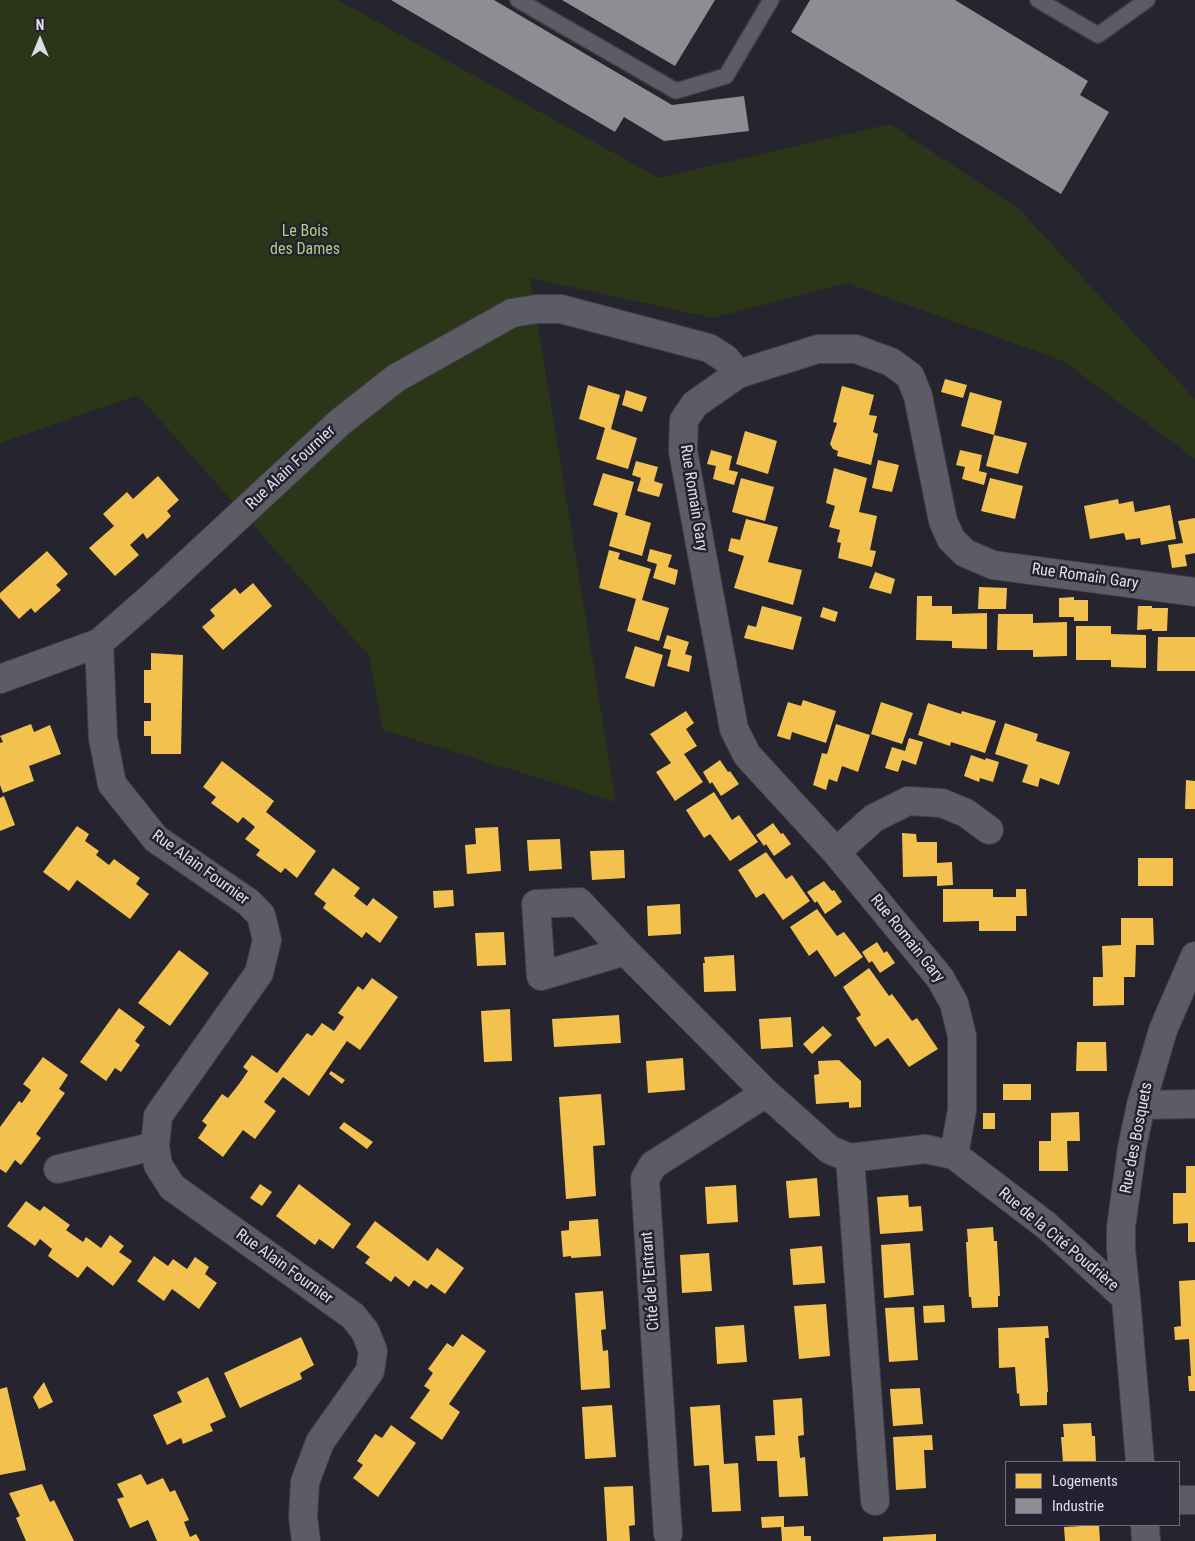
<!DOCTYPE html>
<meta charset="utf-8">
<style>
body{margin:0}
#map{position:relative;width:1195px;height:1541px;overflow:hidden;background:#26242e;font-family:"Roboto Condensed",sans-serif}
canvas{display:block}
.legend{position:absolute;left:1005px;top:1461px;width:175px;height:65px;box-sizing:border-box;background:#242131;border:1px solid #6f6c7b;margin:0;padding:6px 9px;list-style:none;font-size:15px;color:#e0dde9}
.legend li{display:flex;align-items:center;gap:10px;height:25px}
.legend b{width:25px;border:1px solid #6f6c7b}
.north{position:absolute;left:15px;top:15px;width:50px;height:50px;-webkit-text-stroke:4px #242131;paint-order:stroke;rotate:0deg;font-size:14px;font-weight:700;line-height:20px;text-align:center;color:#e0dde9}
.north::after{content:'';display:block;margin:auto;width:18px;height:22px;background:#e0dde9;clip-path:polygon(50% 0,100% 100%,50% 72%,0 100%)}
</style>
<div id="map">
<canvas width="1195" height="1541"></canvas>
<ul class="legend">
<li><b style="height:14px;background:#f2c14e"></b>Logements</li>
<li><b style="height:14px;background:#8d8d92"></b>Industrie</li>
</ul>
<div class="north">N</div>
</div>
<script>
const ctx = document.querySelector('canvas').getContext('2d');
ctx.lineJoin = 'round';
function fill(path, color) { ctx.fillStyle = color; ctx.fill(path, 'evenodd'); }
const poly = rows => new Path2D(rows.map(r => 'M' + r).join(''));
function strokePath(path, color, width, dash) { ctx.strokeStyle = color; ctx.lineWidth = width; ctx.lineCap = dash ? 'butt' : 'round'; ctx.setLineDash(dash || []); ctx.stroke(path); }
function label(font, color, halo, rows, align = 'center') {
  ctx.font = font + ' "Roboto Condensed",sans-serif'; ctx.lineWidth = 5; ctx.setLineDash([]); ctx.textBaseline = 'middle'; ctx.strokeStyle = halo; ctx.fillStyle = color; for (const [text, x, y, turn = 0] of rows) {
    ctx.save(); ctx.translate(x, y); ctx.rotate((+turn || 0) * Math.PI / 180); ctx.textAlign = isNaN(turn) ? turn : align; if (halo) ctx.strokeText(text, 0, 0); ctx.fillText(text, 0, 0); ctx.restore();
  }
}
fill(poly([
 [0,0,338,0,659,178,890,124,1020,210,1195,399,1195,459,1063,361,847,283,713,318,530,278,616,802,383,730,369,656,138,395,0,443]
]), '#2b3618');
fill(poly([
 [945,379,967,385,963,398,941,392],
 [588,385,620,395,611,429,637,438,628,469,596,459,605,428,579,419],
 [842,386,874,395,869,415,877,416,873,432,878,434,871,465,837,456,838,451,833,449,830,444,837,423,833,422],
 [626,390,647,397,642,412,622,405],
 [970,392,1002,401,994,435,1027,443,1018,474,986,466,994,435,961,426],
 [745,431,777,441,768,474,736,464],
 [711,450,732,456,729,470,738,472,734,485,713,479,716,466,707,464],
 [960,450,982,455,979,471,987,473,984,485,962,479,965,467,956,465],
 [878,460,899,465,892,492,872,488],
 [636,461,658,467,654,481,663,484,659,497,637,491,641,478,632,475],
 [834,468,867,478,859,512,877,516,870,550,876,551,872,567,838,558,841,543,837,542,840,530,829,527,835,506,826,503],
 [603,473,634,482,625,515,651,523,642,556,609,546,618,513,593,505],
 [158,476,179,500,167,511,171,516,159,528,147,539,143,533,130,545,139,555,115,576,89,548,114,526,103,514,127,492,133,499],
 [741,478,774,487,765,521,732,512],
 [990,478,1023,486,1015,519,981,511],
 [1118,499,1119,504,1133,501,1135,512,1170,505,1176,539,1141,545,1140,538,1126,540,1124,533,1090,539,1084,506],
 [1195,518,1195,553,1185,555,1187,566,1172,568,1168,545,1183,543,1178,521],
 [746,519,778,527,768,562,802,570,793,605,734,588,744,556,728,551,731,538,740,540],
 [650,549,672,555,668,567,678,570,675,585,653,578,657,564,647,561],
 [609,550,620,553,618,559,651,569,642,600,669,608,659,641,627,631,636,599,599,588],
 [47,551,68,574,56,585,61,590,35,613,31,608,19,619,0,598,0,593],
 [875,572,895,579,891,594,869,588],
 [253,583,272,606,223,650,202,627,215,616,210,610,235,588,240,594],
 [979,587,1007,588,1006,609,978,609],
 [917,596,932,596,932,606,952,606,952,614,987,613,987,649,952,648,952,641,916,640],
 [1074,597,1074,600,1088,600,1088,621,1074,621,1074,617,1059,617,1059,598],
 [762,606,802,617,793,650,744,638,748,625,756,627],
 [1138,606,1152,606,1152,608,1168,608,1167,631,1152,631,1152,629,1137,630],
 [823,607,838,612,835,622,820,617],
 [998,614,1033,614,1033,623,1067,622,1067,656,1033,657,1033,650,997,650],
 [1076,626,1111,626,1111,634,1146,635,1146,668,1111,667,1111,660,1076,660],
 [667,635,689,642,685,654,692,656,689,672,667,666,671,650,663,648],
 [1158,637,1195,637,1195,671,1157,671],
 [635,646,663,655,654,687,625,678],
 [151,653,183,655,181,754,151,754,151,736,144,736,144,721,151,721,151,703,144,703,144,670,151,670],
 [803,700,836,711,826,743,792,732,790,740,777,736,788,702,801,706],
 [881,702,913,713,902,744,871,734],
 [928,703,961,714,962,711,996,721,985,753,951,742,950,746,918,735],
 [686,711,694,723,686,729,697,746,684,754,703,782,675,801,656,772,671,763,650,734],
 [1005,723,1038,734,1036,741,1070,752,1059,785,1040,778,1038,787,1022,782,1028,765,995,754],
 [31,724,34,732,50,725,61,754,29,766,34,781,3,793,0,785,0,743,3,742,0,736],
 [836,724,870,735,858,772,842,766,837,782,829,779,826,790,813,785,822,753,827,754],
 [909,738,923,742,916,765,902,760,898,772,885,768,892,747,905,751],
 [971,755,985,760,986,758,999,762,993,782,980,778,979,782,964,776],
 [720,760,728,772,730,771,739,784,721,796,712,782,710,784,703,772],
 [222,761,274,801,266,812,316,851,297,878,285,868,281,873,256,855,260,850,245,839,255,827,243,817,238,823,211,803,216,797,203,787],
 [1186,780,1195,781,1195,809,1185,809],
 [714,792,732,820,739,815,758,842,730,861,710,834,704,838,686,810],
 [4,796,15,825,0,831,0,798],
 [773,823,781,834,783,833,791,844,774,856,766,844,764,846,756,835],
 [77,826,89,834,85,841,99,851,96,855,109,865,114,859,140,878,136,884,149,894,130,919,77,880,69,891,43,872],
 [498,827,501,871,467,874,465,845,476,844,475,828],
 [902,833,916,834,917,842,937,842,937,863,952,862,953,885,937,886,937,876,903,877],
 [560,839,562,869,529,871,527,840],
 [624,850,625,878,592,880,590,851],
 [766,852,786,879,792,875,810,901,783,920,764,893,756,898,738,870],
 [1138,858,1173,858,1173,886,1138,886],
 [333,868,360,888,354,896,367,906,373,898,398,917,380,943,366,932,362,938,323,908,326,903,314,894],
 [824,881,832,891,834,890,842,902,825,914,817,901,815,903,807,892],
 [943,889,993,889,993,897,1016,897,1016,889,1026,889,1027,916,1016,916,1016,931,979,931,979,921,943,922],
 [453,890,454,906,434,908,433,891],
 [680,904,681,934,648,936,647,906],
 [817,909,837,936,844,932,863,957,835,977,817,950,809,956,790,927],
 [1121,918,1153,918,1154,945,1136,945,1135,977,1124,977,1124,1005,1093,1006,1093,977,1103,977,1102,946,1121,945],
 [504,932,506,965,477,966,475,933],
 [877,942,884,953,887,951,895,963,880,973,872,961,869,963,862,952],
 [179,950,209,973,170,1026,138,1003],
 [734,955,736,991,704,992,703,963,705,963,704,957],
 [869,968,889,996,892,994,912,1021,917,1018,938,1049,909,1067,888,1038,875,1047,856,1018,861,1015,843,987],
 [372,978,398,997,360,1050,347,1041,309,1096,283,1077,264,1102,276,1111,255,1139,243,1130,223,1157,198,1138,207,1125,202,1121,222,1094,228,1098,239,1084,248,1071,243,1067,252,1055,277,1073,307,1033,312,1036,322,1023,334,1031,344,1017,338,1013,358,986,363,990],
 [119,1008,145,1027,135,1041,140,1045,130,1059,121,1072,115,1068,106,1081,80,1062],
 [510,1009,512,1061,484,1062,481,1011],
 [619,1015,621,1043,554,1047,552,1019],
 [791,1017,793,1047,761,1049,759,1019],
 [823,1026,832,1035,812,1054,803,1044],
 [1077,1042,1106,1042,1107,1071,1076,1071],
 [43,1057,68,1075,59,1089,65,1093,36,1134,41,1138,21,1165,15,1160,6,1173,0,1169,0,1127,19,1101,22,1103,31,1090,23,1084],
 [683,1058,685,1090,648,1093,646,1061],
 [839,1060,861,1081,861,1107,849,1108,849,1102,816,1104,814,1075,819,1074,818,1061],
 [331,1071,345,1080,342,1084,329,1074],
 [1003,1084,1031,1084,1031,1100,1003,1100],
 [601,1094,605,1145,593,1146,596,1196,566,1199,559,1097],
 [1079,1112,1080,1141,1067,1141,1068,1171,1039,1171,1039,1141,1051,1141,1051,1113],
 [983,1113,995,1113,995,1129,983,1129],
 [344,1122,373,1142,367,1149,339,1128],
 [1186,1166,1195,1166,1195,1242,1188,1242,1188,1223,1173,1224,1173,1193,1186,1193],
 [817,1178,820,1216,789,1218,786,1181],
 [260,1184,272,1192,262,1206,250,1198],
 [299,1184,351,1224,333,1249,319,1239,315,1245,276,1216],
 [736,1185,738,1222,707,1224,705,1187],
 [908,1195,909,1207,921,1206,923,1231,880,1234,877,1197],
 [26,1201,40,1211,44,1206,70,1225,66,1230,83,1242,86,1237,101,1248,110,1235,124,1246,119,1252,132,1261,113,1286,87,1266,78,1278,48,1256,52,1249,40,1239,35,1246,7,1226],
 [598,1219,601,1256,571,1258,571,1256,563,1257,561,1231,569,1230,569,1221],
 [375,1221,428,1261,437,1248,464,1268,445,1294,431,1284,427,1289,414,1280,409,1287,395,1276,391,1282,365,1263,370,1257,356,1247],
 [993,1227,994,1241,997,1241,1000,1296,998,1296,998,1307,972,1308,971,1297,969,1297,966,1242,968,1242,967,1229],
 [910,1243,914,1295,884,1298,881,1245],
 [822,1246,825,1283,793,1285,790,1249],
 [709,1253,712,1291,682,1293,680,1255],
 [154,1256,168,1266,173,1259,187,1269,195,1257,209,1267,205,1274,217,1283,199,1309,172,1289,164,1301,137,1281],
 [1195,1280,1195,1391,1189,1391,1188,1376,1191,1376,1189,1339,1175,1340,1174,1327,1181,1326,1179,1281],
 [603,1291,606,1329,601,1330,602,1340,603,1351,608,1350,610,1388,581,1390,575,1293],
 [826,1304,830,1356,799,1359,794,1306],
 [944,1305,945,1322,924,1323,923,1306],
 [914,1307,918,1360,889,1362,885,1308],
 [744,1325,747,1362,717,1364,715,1327],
 [1048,1326,1049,1338,1045,1338,1048,1392,1047,1392,1047,1405,1020,1406,1019,1393,1017,1394,1015,1367,999,1368,998,1328],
 [462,1334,486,1351,449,1404,460,1412,442,1440,410,1418,430,1390,424,1386,433,1373,428,1369,447,1343,453,1347],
 [301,1337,314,1365,300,1373,302,1379,240,1408,224,1373],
 [208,1377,226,1417,210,1424,213,1431,183,1444,181,1438,167,1445,153,1415,182,1402,177,1392],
 [44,1382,53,1402,39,1409,33,1397],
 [7,1387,26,1470,0,1475,0,1389],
 [920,1388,923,1424,893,1426,890,1389],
 [802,1398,804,1435,798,1436,800,1458,805,1457,808,1496,779,1497,777,1461,757,1461,755,1436,775,1435,773,1400],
 [612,1405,616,1457,585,1459,582,1407],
 [720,1405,724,1464,738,1463,741,1511,712,1512,709,1465,694,1466,690,1407],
 [1091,1423,1092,1436,1095,1436,1096,1462,1063,1462,1061,1437,1064,1437,1063,1424],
 [391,1425,416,1443,378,1497,353,1478,363,1465,357,1461,375,1434,382,1438],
 [932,1435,933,1450,924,1450,926,1488,896,1490,893,1437],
 [141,1474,147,1485,163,1478,170,1492,175,1490,189,1520,184,1522,190,1537,196,1534,200,1541,157,1541,148,1520,130,1528,117,1499,124,1497,117,1484],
 [42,1484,50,1502,54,1500,74,1541,26,1541,16,1518,20,1516,9,1493],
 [633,1486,635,1525,629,1526,630,1541,607,1541,604,1487],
 [784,1516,784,1527,804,1526,804,1536,811,1536,811,1541,782,1541,781,1527,762,1528,761,1517],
 [1099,1525,1100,1541,1065,1541,1064,1527],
 [936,1534,936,1541,883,1541,883,1537]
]), '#f2c14e');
fill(poly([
 [391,0,494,0,672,105,744,96,749,131,664,141,624,117,615,132],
 [562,0,715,0,675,66],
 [810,0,955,0,1088,81,1080,95,1109,112,1061,194,791,32]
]), '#8d8d92');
const service = poly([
 [518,0,676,91,726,76,771,0],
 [1038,0,1098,35,1147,0]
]);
const minor = poly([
 [0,679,99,643],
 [836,852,874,818,908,801,942,803,966,813,989,830],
 [625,951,541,976,536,904,579,902,625,951,766,1093,830,1150,850,1158,925,1149,954,1155,1047,1226,1126,1298],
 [1141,1105,1195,1104],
 [954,1155,962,1110,962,1036,954,1003,940,978,836,852,747,755,734,729,683,451,684,420,695,404,738,374,818,349,856,349,891,362,910,376,918,396,943,521,951,539,965,553,993,565,1195,592],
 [850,1158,875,1501],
 [58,1169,155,1146],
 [1140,1462,1126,1298,1121,1249,1121,1227,1132,1148,1141,1105,1163,1030,1195,956],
 [1179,1500,1195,1500],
 [1145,1525,1146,1541],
 [668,1534,645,1179,653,1165,766,1093],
 [306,1541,303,1517,305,1482,320,1442,370,1371,373,1351,365,1331,353,1316,172,1187,158,1165,155,1146,158,1116,259,973,267,940,261,915,248,902,156,839,112,784,103,738,99,643,155,594,339,423,396,378,512,313,537,309,561,309,709,348,726,359,738,374]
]);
strokePath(service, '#423f48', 18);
strokePath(minor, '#423f48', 30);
strokePath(service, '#5d5b63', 15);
strokePath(minor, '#5d5b63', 28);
label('16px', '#afce7f', '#242131', [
 ["Le Bois",305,232],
 ["des Dames",305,250]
]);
label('16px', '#e0dde9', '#242131', [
 ["Rue Alain Fournier",291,468,-43],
 ["Rue Romain Gary",693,498,81],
 ["Rue Romain Gary",1085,577,8],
 ["Rue Alain Fournier",200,868,36],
 ["Rue Romain Gary",907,939,51],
 ["Rue des Bosquets",1137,1138,-79],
 ["Rue de la Cité Poudrière",1058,1240,40],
 ["Rue Alain Fournier",284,1267,36],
 ["Cité de l'Entrant",651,1281,-94]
]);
</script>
